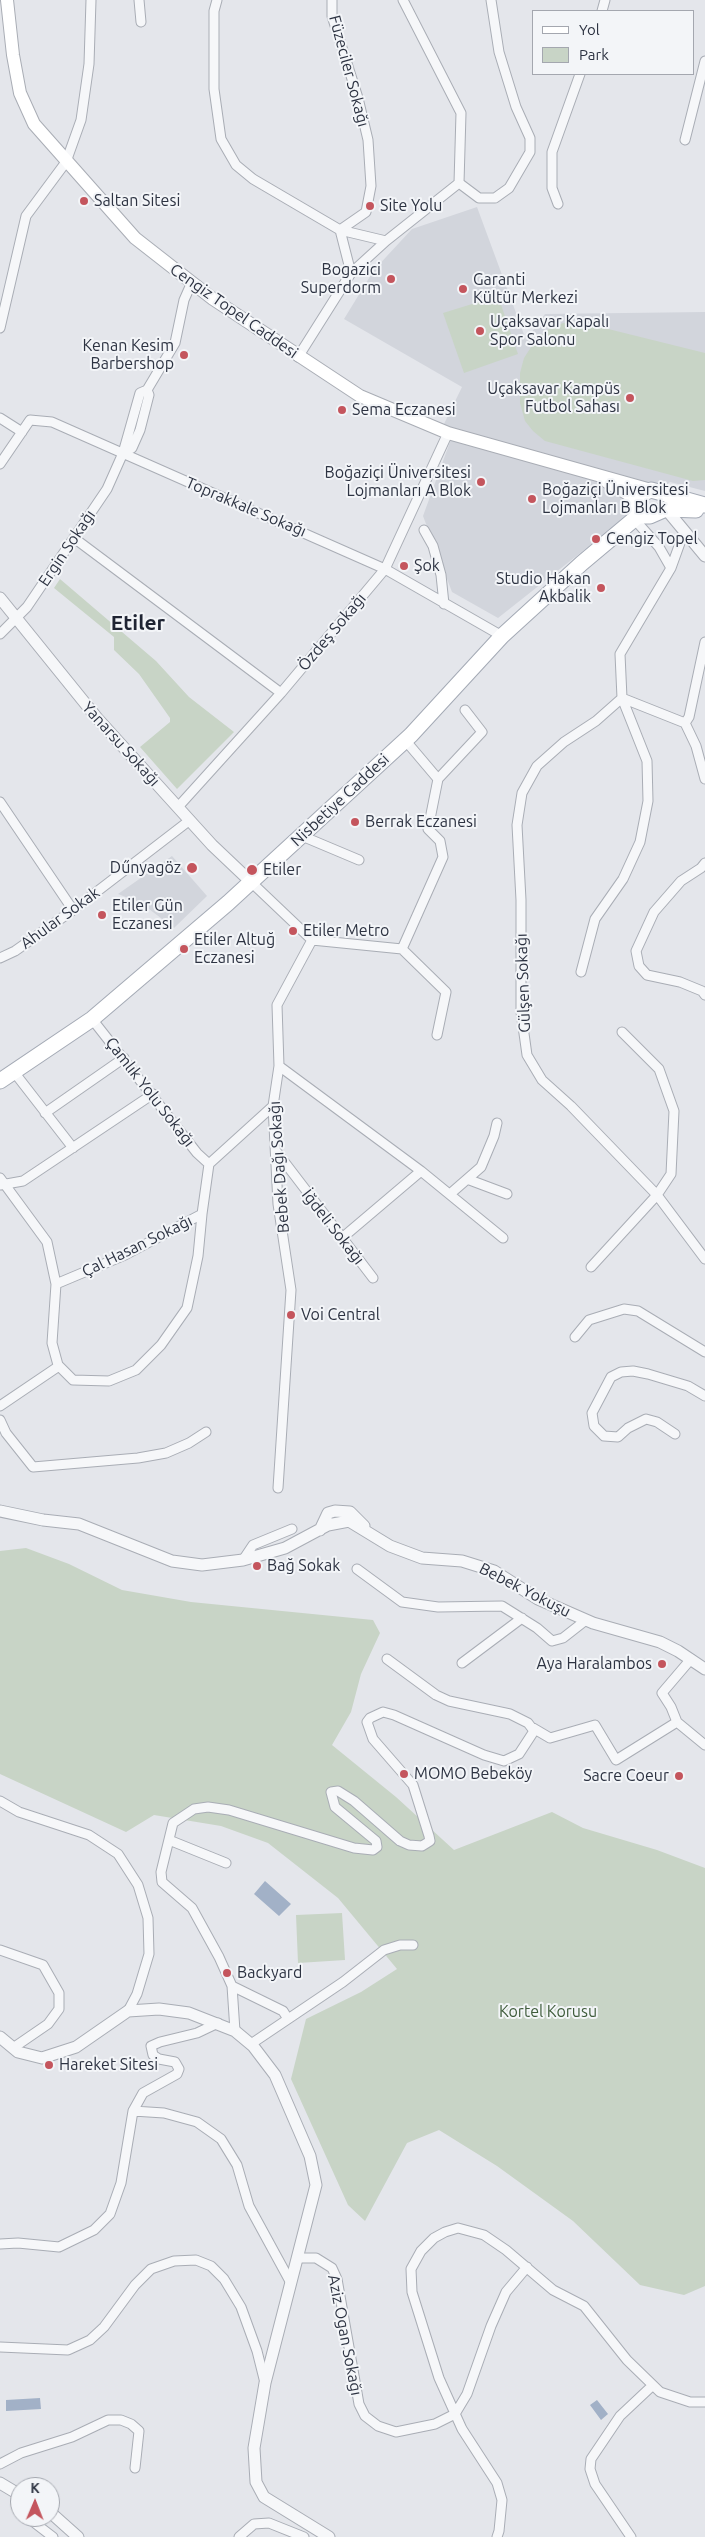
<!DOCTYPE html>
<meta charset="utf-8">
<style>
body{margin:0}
#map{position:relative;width:705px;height:2537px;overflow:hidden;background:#e4e6eb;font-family:Ubuntu,sans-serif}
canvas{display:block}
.legend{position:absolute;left:532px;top:10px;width:162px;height:65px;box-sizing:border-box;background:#f3f5f8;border:1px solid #a4a7af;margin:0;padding:6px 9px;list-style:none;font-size:15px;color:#2d3342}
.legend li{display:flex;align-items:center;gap:10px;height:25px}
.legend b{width:25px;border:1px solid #a4a7af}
.north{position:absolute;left:10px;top:2477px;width:50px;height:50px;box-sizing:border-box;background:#f3f5f8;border:1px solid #a4a7af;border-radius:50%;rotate:1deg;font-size:14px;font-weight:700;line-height:20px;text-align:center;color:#2d3342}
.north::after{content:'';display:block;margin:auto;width:18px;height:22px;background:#c4555d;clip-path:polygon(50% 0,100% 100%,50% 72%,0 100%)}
</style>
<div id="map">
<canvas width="705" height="2537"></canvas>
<ul class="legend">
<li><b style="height:6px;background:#fff"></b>Yol</li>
<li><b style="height:14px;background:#c8d4c6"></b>Park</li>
</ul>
<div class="north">K</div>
</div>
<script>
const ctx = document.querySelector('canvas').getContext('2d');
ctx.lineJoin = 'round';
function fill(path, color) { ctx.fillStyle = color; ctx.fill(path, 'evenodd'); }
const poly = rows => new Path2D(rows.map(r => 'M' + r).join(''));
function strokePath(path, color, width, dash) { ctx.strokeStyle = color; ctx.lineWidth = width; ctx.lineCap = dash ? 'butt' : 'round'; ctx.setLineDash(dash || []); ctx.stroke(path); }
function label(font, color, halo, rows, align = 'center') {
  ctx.font = font + ' Ubuntu,sans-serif'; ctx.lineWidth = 4; ctx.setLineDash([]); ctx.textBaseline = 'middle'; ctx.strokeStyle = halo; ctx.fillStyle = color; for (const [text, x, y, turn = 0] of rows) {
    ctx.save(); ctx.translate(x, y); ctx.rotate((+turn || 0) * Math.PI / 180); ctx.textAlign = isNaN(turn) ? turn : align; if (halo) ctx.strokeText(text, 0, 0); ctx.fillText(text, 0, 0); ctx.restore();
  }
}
fill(poly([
 [477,207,526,340,545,314,705,312,705,491,670,482,498,618,452,592,423,516,454,431,443,426,462,387,344,319,374,270,412,229],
 [172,856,207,896,174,928,141,903,118,894]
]), '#d2d5dc');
fill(poly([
 [498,296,518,354,464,373,443,313],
 [580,322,705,353,705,480,693,481,545,441,533,431,525,421,520,403,520,373,524,358,535,341,547,330,563,323],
 [60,579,156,661,189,697,234,732,177,789,140,747,170,722,170,718,139,674,114,650,114,637,54,588],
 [26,1548,69,1564,122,1590,191,1602,373,1620,380,1633,361,1674,351,1712,332,1745,396,1797,454,1850,552,1812,583,1828,657,1850,705,1868,705,2286,684,2295,640,2285,573,2221,497,2166,439,2130,407,2143,365,2221,348,2205,291,2079,306,2019,361,1992,397,1969,338,1898,268,1843,221,1826,154,1815,126,1832,0,1774,0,1551],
 [342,1913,345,1960,298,1963,296,1915]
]), '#c8d4c6');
fill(poly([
 [265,1881,291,1904,279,1916,254,1894],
 [40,2398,41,2409,6,2411,6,2400],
 [597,2400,608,2414,601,2420,590,2405]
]), '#a2b1c7');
const minor = poly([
 [139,0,141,22],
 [217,0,214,11,214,89,221,139,236,165,253,179,340,230,351,273],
 [332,0,332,16,358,98,368,140,371,186,366,212,340,230,386,241],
 [602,11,605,0],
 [685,140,705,61],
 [459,183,479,198,495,198,509,188,530,152,530,138,516,107,499,52,491,0],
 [558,204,552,188,552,152,580,74],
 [0,328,26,216,66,162,81,120,89,64,91,0],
 [298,357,351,273,386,241,459,183,461,113,403,0],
 [0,418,22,432],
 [123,453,132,448,140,430,149,395,147,390],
 [0,464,30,420,52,422,385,569,502,636],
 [635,520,659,547,671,568],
 [424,530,433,546,441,575,444,604],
 [74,538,281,693],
 [0,634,27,607,107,489,123,453,140,393,147,390,175,343,184,300,192,282],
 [685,723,689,717,705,642],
 [438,779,482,732,465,710],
 [705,779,696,746,685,723,622,698,596,721,564,742,537,766,522,793,517,825,521,900,521,1012,527,1055,542,1080,571,1106,657,1195,705,1259],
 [0,802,73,910],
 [178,807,281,693,385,569,448,433],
 [302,836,359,860],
 [705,863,701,868,681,881,654,912,636,951,639,966,647,975,680,982,702,991,705,995],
 [251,882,312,940],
 [312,940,402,949],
 [402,949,443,857,440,841,428,829,438,779,405,740],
 [402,949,446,992,437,1035],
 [0,958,15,951,73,910,190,820],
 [581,972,595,919,623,879,640,842,648,801,647,761,622,698,620,654,671,568,684,532],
 [92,1019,197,1153,209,1164],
 [279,1066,421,1171,503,1238],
 [14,1072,73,1148],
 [45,1113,124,1058],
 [276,1151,373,1278],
 [0,1178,47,1242,56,1284,52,1343,58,1365,73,1380,109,1381,136,1370,161,1345,187,1308,198,1256,202,1214],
 [467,1179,507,1194],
 [0,1185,23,1181,153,1094],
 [450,1194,481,1167,494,1136,497,1123],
 [342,1238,421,1171],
 [591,1267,657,1195,671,1174,674,1111,659,1069,622,1032],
 [56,1284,125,1255,202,1214,209,1164,273,1106],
 [575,1337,589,1320,624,1309,638,1311,705,1352],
 [0,1406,59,1366],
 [0,1420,6,1433,33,1467,138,1458,166,1453,189,1443,206,1432],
 [675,1434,657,1422,646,1419,628,1428,618,1437,604,1436,594,1426,592,1413,611,1377,621,1372,633,1371,648,1374,688,1386,705,1396],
 [278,1488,291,1290,278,1204,273,1106,279,1066,277,1005,312,940],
 [243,1560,253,1545,292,1529],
 [357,1569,402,1602,438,1607,502,1606,537,1628,552,1641,563,1638,586,1620],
 [691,1659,662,1693,671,1707,677,1722,705,1745],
 [462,1663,522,1618],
 [533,1728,550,1738,595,1725,616,1760,677,1722],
 [0,1801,19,1812,89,1835,118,1854,138,1885,148,1918,149,1954,137,1994,128,2011],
 [169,1840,226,1863],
 [0,1950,43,1965,59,1993,59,2009,48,2024,13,2048],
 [232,1986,283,2011,288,2019],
 [235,2031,232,1986,219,1957,192,1908,162,1882,161,1872,173,1823,194,1809,208,1807,229,1810,354,1848,373,1850,377,1847,376,1841,335,1807,331,1792,338,1791,354,1801,400,1841,409,1845,422,1846,430,1841,429,1836,413,1785,373,1739,367,1722,370,1718,383,1712,394,1715,484,1755,504,1761,519,1754,534,1731,528,1723,510,1714,449,1701,436,1695,387,1659],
 [251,2044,343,1982,384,1950,400,1945,413,1945],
 [133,2111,143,2093,177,2074,179,2069,175,2062,159,2059,153,2055,151,2046,160,2042,197,2033,218,2023],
 [0,2244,18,2243,59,2247,94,2230,110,2214,121,2183,133,2111,164,2113,197,2122,221,2139,237,2165,249,2206,291,2283],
 [297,2258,316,2258,332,2268,337,2279,359,2404,365,2416,378,2426,396,2432,435,2424,455,2414,467,2394,491,2326,506,2292,527,2267],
 [0,2347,68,2350,90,2340,104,2327,135,2285,151,2269,174,2261,196,2260,211,2266,224,2279,241,2307,257,2351,265,2383],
 [0,2464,21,2453,72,2437,108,2420,121,2420,131,2424,139,2431,135,2468],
 [27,2517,53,2537],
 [239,2537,254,2524,269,2523,304,2537],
 [497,2537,499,2531,502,2500,497,2483,462,2429,439,2378,412,2292,411,2269,421,2251,434,2238,445,2232,458,2228,484,2235,506,2250,553,2290,584,2306,627,2360,660,2392,690,2402,705,2402],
 [631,2537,595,2484,590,2469,591,2459,620,2416,653,2385]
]);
const tertiary = poly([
 [666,509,705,556],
 [0,598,97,718,212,845,251,882],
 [0,1511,43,1520,79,1524,172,1561,202,1565,243,1560,285,1548,328,1525,349,1521,390,1546,422,1558,462,1561,494,1571,538,1599,593,1623,660,1642,678,1651,705,1669],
 [320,1530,328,1513,335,1511,350,1512,364,1526],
 [0,2037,18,2052,42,2058,76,2047,128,2011,159,2009,189,2013,235,2031,253,2046,275,2075,310,2156,316,2185,265,2383,254,2448,256,2482,264,2497,329,2537],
 [0,2483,20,2495],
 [50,2512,78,2537]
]);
const secondary = poly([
 [7,0,13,55,20,93,34,124,135,238,213,299,360,396,448,433,651,490],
 [607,482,628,494,636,501]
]);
const primary = poly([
 [638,516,636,501,639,495,651,490,705,505],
 [638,516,650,516,666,509,696,510],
 [0,1081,92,1019,228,903,411,735,502,636,582,563,638,516]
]);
strokePath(minor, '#a9adb5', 11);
strokePath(tertiary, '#a9adb5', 13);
strokePath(secondary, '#a9adb5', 14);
strokePath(primary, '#a4aab5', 17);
strokePath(minor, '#f6f7f9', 9);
strokePath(tertiary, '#f6f7f9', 11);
strokePath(secondary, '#fff', 12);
strokePath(primary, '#fff', 15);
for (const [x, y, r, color] of [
 [84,201,5,"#c4555d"],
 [370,206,5,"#c4555d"],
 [391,279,5,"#c4555d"],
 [463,289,5,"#c4555d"],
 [480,331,5,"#c4555d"],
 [184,355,5,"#c4555d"],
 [630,398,5,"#c4555d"],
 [342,410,5,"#c4555d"],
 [481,482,5,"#c4555d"],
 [532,499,5,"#c4555d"],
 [596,539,5,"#c4555d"],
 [404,566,5,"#c4555d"],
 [601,588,5,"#c4555d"],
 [355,822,5,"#c4555d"],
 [192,868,6,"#c4555d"],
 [252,870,6,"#c4555d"],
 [102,915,5,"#c4555d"],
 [293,931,5,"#c4555d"],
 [184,949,5,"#c4555d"],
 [291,1315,5,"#c4555d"],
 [257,1566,5,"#c4555d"],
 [662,1664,5,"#c4555d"],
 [404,1774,5,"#c4555d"],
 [679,1776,5,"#c4555d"],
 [227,1973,5,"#c4555d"],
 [49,2065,5,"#c4555d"]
]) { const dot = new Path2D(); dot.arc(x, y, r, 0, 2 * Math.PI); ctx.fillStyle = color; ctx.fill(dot); strokePath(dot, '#f3f5f8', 2); }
label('16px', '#2d3342', '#f3f5f8', [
 ["Füzeciler Sokağı",349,71,75],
 ["Cengiz Topel Caddesi",234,311,35],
 ["Toprakkale Sokağı",246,507,23],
 ["Ergin Sokağı",67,548,-56],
 ["Özdeş Sokağı",332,632,-50],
 ["Yanarsu Sokağı",121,744,48],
 ["Nisbetiye Caddesi",340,800,-43],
 ["Ahular Sokak",60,918,-36],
 ["Gülşen Sokağı",523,983,-92],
 ["Çamlık Yolu Sokağı",150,1092,52],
 ["Bebek Dağı Sokağı",279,1167,-94],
 ["İğdeli Sokağı",333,1227,52],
 ["Çal Hasan Sokağı",137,1246,-26],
 ["Bebek Yokuşu",525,1590,27],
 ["Aziz Ogan Sokağı",345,2335,79]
]);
label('16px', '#2d3342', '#f3f5f8', [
 ["Saltan Sitesi",94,201],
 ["Site Yolu",380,206],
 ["Bogazici",381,270,"right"],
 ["Superdorm",381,288,"right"],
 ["Garanti",473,280],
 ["Kültür Merkezi",473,298],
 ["Uçaksavar Kapalı",490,322],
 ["Spor Salonu",490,340],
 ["Kenan Kesim",174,346,"right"],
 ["Barbershop",174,364,"right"],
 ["Uçaksavar Kampüs",620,389,"right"],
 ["Futbol Sahası",620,407,"right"],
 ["Sema Eczanesi",352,410],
 ["Boğaziçi Üniversitesi",471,473,"right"],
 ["Lojmanları A Blok",471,491,"right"],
 ["Boğaziçi Üniversitesi",542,490],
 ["Lojmanları B Blok",542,508],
 ["Cengiz Topel",606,539],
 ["Şok",414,566],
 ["Studio Hakan",591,579,"right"],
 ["Akbalik",591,597,"right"],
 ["Berrak Eczanesi",365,822],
 ["Dűnyagöz",181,868,"right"],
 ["Etiler",263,870],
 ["Etiler Gün",112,906],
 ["Eczanesi",112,924],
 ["Etiler Metro",303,931],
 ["Etiler Altuğ",194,940],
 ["Eczanesi",194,958],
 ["Voi Central",301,1315],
 ["Bağ Sokak",267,1566],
 ["Aya Haralambos",652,1664,"right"],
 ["MOMO Bebeköy",414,1774],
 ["Sacre Coeur",669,1776,"right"],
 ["Backyard",237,1973],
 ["Hareket Sitesi",59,2065]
], 'left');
label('16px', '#3f5c3b', '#f3f5f8', [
 ["Kortel Korusu",548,2012]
]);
label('bold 21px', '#1f2433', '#f3f5f8', [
 ["Etiler",138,623]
]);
</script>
